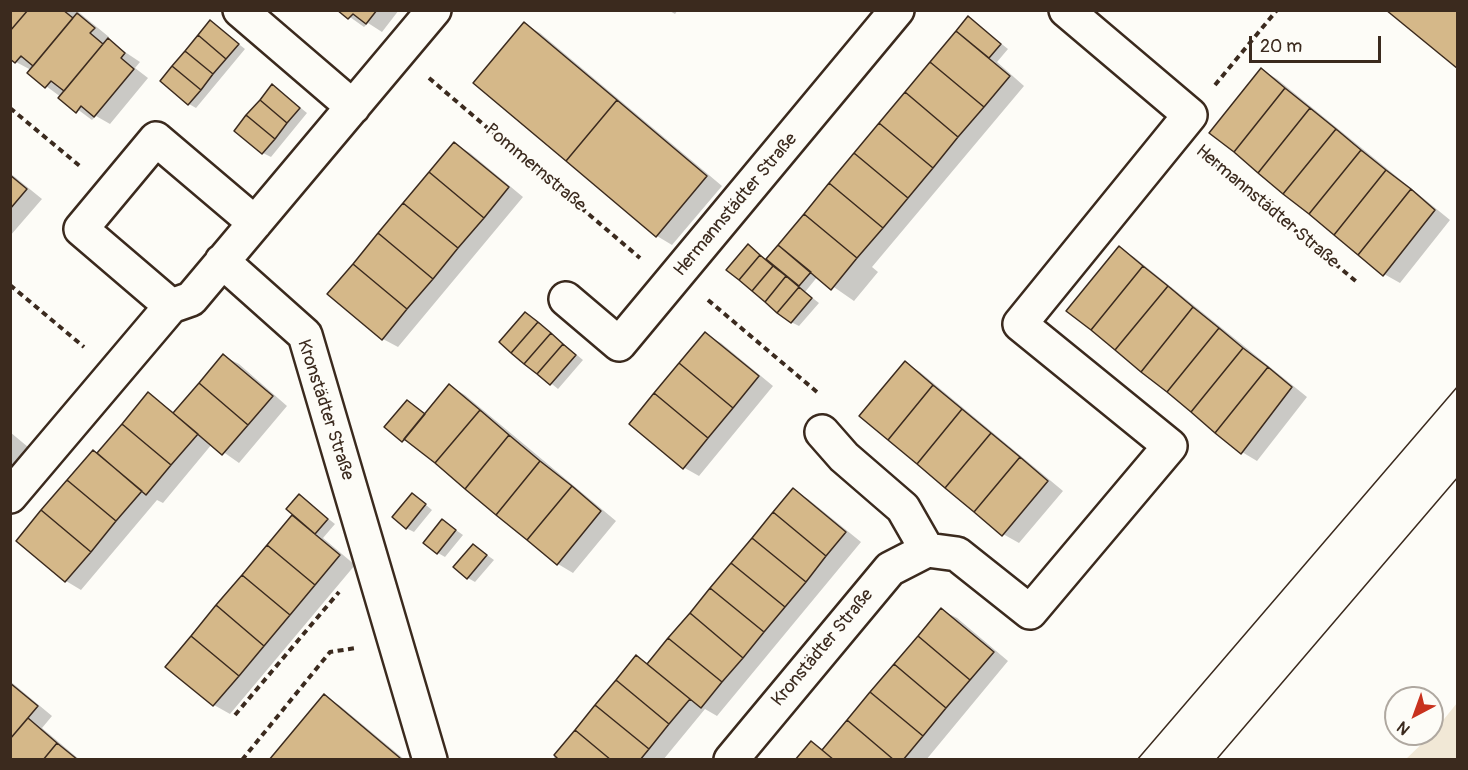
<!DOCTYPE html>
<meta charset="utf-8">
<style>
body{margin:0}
#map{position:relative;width:1468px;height:770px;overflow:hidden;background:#fdfcf7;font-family:Pangolin,sans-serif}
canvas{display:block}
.frame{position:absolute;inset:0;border:12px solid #3b2a1e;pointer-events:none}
.north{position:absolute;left:1384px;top:686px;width:60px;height:60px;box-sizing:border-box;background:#fdfcf7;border:2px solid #afa8a0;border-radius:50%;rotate:221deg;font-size:16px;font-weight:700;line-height:24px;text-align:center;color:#3b2a1e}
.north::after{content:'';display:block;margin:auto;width:21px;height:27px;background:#c8321e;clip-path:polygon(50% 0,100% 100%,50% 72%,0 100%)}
.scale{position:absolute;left:1249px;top:36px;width:132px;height:27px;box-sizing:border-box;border:3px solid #3b2a1e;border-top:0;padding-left:8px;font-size:18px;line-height:21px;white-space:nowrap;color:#3b2a1e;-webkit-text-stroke:4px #fdfcf7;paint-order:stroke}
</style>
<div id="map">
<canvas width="1468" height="770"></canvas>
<div class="frame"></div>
<div class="north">N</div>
<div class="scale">20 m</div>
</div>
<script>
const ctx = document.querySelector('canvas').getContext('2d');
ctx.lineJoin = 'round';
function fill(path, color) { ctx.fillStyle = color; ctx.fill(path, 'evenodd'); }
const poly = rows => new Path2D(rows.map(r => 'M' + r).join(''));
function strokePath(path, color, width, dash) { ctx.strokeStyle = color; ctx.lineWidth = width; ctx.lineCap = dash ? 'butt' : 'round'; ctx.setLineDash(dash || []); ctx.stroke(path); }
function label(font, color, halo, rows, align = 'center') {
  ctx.font = font + ' Pangolin,sans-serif'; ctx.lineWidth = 4.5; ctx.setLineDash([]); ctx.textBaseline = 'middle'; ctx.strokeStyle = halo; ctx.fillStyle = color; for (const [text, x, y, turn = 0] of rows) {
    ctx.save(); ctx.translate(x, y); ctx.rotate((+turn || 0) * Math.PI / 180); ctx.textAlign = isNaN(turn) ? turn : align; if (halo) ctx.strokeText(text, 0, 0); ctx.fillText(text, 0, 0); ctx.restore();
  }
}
fill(poly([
 [1457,703,1457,759,1406,759,1432,734]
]), '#f1e8d6');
fill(poly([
 [10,10,76,10,109,37,107,40,140,62,135,68,148,78,110,124,96,116,92,120,46,86,31,70,16,62],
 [340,10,399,10,382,32,368,23,364,27],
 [668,10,678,10,675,14],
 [969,18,1008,49,997,62,1024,86,872,267,878,272,854,301,818,276,805,292,819,303,799,326,791,322,748,246,767,260],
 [211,22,245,49,196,108,189,104],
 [524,24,540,33,722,186,672,245,657,236],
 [1262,70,1277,79,1450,220,1400,283,1384,274],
 [280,91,307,113,271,157,263,153],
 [455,144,470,153,523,197,398,347,383,339],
 [10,173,42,199,10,236],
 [1119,248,1134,257,1307,397,1257,461,1242,452],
 [526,313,583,360,558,389,501,342],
 [705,334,721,343,773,386,699,476,683,467],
 [223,356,239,364,287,406,239,463,212,444,163,503,157,500,81,590,66,581,18,540,98,454,148,394,175,413],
 [905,363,920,372,1063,491,1019,543,1003,534],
 [450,386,465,395,616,521,573,573,558,564,412,443,402,440,408,402,426,415],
 [10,432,28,447,10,467],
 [793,490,808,499,861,542,717,716,705,709,663,760,552,760,637,657,649,664],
 [299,496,335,524,323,538,355,565,230,714,214,705,167,666,292,517,298,520],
 [420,500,432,510,414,532,406,528],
 [443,521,463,535,445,557,438,553],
 [473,545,494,560,475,582,468,578],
 [941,610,957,618,1008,661,926,760,797,760,811,743,824,750],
 [10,681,52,716,42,728,80,760,10,760],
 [324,696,339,705,405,760,271,760]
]), '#0003');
const building = poly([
 [10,10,28,10,10,31,10,10],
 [28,10,63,10,73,18,33,66,21,56,15,63,10,59,10,31,28,10],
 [337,10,377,10,366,24,353,14,348,19,337,10],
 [1386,10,1458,10,1458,69,1386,10],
 [77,13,95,28,90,33,103,44,64,91,51,81,45,88,27,73,77,13],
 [968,16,1001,44,989,58,956,31,968,16],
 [210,20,239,44,226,59,198,35,210,20],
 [524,22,617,100,566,161,473,83,524,22],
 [956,31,1010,76,984,107,930,62,956,31],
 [198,35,226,59,213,74,185,51,198,35],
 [108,38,125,53,121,58,134,69,94,117,81,106,76,113,58,98,108,38],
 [185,51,213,74,201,90,172,66,185,51],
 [930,62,984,107,958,137,905,92,930,62],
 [172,66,201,90,188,105,160,81,172,66],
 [1261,68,1285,88,1234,152,1209,133,1261,68],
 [272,84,300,108,287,123,260,100,272,84],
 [1285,88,1310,108,1258,173,1234,152,1285,88],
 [905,92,958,137,933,168,879,123,905,92],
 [260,100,287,123,275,139,246,115,260,100],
 [617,100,707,176,656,237,566,161,617,100],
 [1310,108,1336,129,1283,194,1258,173,1310,108],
 [246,115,275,139,262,154,234,131,246,115],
 [879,123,933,168,908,198,854,153,879,123],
 [1336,129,1361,150,1309,214,1283,194,1336,129],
 [454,142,509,187,484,218,429,172,454,142],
 [1361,150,1386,170,1334,235,1309,214,1361,150],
 [854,153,908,198,883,228,829,183,854,153],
 [1386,170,1411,189,1358,255,1334,235,1386,170],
 [429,172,484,218,458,248,403,203,429,172],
 [10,175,27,189,10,209,10,175],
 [829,183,883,228,857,258,804,214,829,183],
 [1411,189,1435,210,1383,276,1358,255,1411,189],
 [403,203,458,248,433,279,378,233,403,203],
 [804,214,857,258,831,290,778,245,804,214],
 [378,233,433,279,407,309,353,264,378,233],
 [748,244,760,255,739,280,726,270,748,244],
 [778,245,811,272,799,286,766,259,778,245],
 [1119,246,1143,266,1091,330,1066,311,1119,246],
 [760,255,773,266,752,291,739,280,760,255],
 [353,264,407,309,382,340,327,294,353,264],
 [773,266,786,276,765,302,752,291,773,266],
 [1143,266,1168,286,1115,350,1091,330,1143,266],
 [786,276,799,287,777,313,765,302,786,276],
 [1168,286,1193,307,1141,372,1115,350,1168,286],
 [799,287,812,298,791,323,777,313,799,287],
 [1193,307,1219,328,1167,392,1141,372,1193,307],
 [525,312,538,322,511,353,499,342,525,312],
 [538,322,551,333,524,364,511,353,538,322],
 [1219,328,1243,348,1191,412,1167,392,1219,328],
 [705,332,759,376,733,408,679,363,705,332],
 [551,333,563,344,537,374,524,364,551,333],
 [563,344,576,355,550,385,537,374,563,344],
 [1243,348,1268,367,1215,433,1191,412,1243,348],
 [223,354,273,396,248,425,199,383,223,354],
 [905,361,933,385,888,440,859,416,905,361],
 [679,363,733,408,708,438,654,393,679,363],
 [1268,367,1292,387,1241,454,1215,433,1268,367],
 [199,383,248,425,222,455,173,413,199,383],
 [449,384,480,410,435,463,404,439,449,384],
 [933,385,962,409,917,464,888,440,933,385],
 [148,392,198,434,171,465,122,424,148,392],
 [654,393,708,438,683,469,629,424,654,393],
 [407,400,425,414,402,442,384,427,407,400],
 [962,409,991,433,945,488,917,464,962,409],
 [480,410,509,435,465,489,435,463,480,410],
 [122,424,171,465,146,495,97,453,122,424],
 [991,433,1020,457,974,512,945,488,991,433],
 [509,435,540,461,496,515,465,489,509,435],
 [93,450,142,491,116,521,67,480,93,450],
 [1020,457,1048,481,1002,536,974,512,1020,457],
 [540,461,572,486,527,540,496,515,540,461],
 [67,480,116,521,91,552,41,510,67,480],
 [572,486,601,511,557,565,527,540,572,486],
 [793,488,846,532,826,556,773,512,793,488],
 [412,493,426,504,406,529,392,517,412,493],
 [299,494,328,519,315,534,286,509,299,494],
 [41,510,91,552,65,582,16,541,41,510],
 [773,512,826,556,806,582,752,538,773,512],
 [292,515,340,555,315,585,267,545,292,515],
 [442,519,456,530,437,554,423,543,442,519],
 [752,538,806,582,785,607,731,563,752,538],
 [473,544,487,555,467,579,453,567,473,544],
 [267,545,315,585,290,615,242,575,267,545],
 [731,563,785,607,764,632,710,588,731,563],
 [242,575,290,615,264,646,216,605,242,575],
 [710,588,764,632,743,658,690,613,710,588],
 [216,605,264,646,239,676,191,636,216,605],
 [941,608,994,652,970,680,918,636,941,608],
 [690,613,743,658,722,682,668,638,690,613],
 [191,636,239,676,213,706,165,667,191,636],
 [918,636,970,680,946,708,894,664,918,636],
 [668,638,722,682,701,708,647,664,668,638],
 [636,655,690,699,669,724,616,680,636,655],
 [894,664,946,708,923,736,870,692,894,664],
 [616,680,669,724,649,749,595,705,616,680],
 [10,683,38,706,10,739,10,683],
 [870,692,923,736,903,760,894,760,847,720,870,692],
 [324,694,400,758,399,760,269,760,324,694],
 [595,705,649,749,640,760,611,760,575,730,595,705],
 [28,718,57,743,43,760,10,760,10,739,28,718],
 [847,720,894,760,834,760,822,750,847,720],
 [575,730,611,760,559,760,554,755,575,730],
 [811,741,822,750,834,760,795,760,811,741],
 [57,743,78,760,43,760,57,743]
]);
fill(building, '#d5b889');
strokePath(building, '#3b2a1e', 1.5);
const minor = poly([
 [240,10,353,107],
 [222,261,305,335,430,760],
 [566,299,619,344,897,10],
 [171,306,81,229,156,139,255,223],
 [822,432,844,457,903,508,927,550,957,554,1030,612,1170,446,1020,324,1190,115,1066,10],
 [10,496,171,306,191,299,434,10],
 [731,760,890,569,927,550]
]);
strokePath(minor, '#3b2a1e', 38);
strokePath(poly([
 [429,78,640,258],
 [1215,85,1277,10],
 [10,108,81,167],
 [1206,156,1358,283],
 [10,285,84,347],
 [708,300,817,392],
 [235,715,339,592],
 [242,760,330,652,356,648]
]), '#3b2a1e', 4, [6, 4.5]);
strokePath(minor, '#fdfcf7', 33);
strokePath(poly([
 [1137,760,1458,386],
 [1216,760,1458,477]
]), '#3b2a1e', 1.5);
label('18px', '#3b2a1e', '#fdfcf7', [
 ["Pommernstraße",535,168,40],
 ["Hermannstädter Straße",736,205,-50],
 ["Hermannstädter Straße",1267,207,40],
 ["Kronstädter Straße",325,410,72],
 ["Kronstädter Straße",823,648,-50]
]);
</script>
